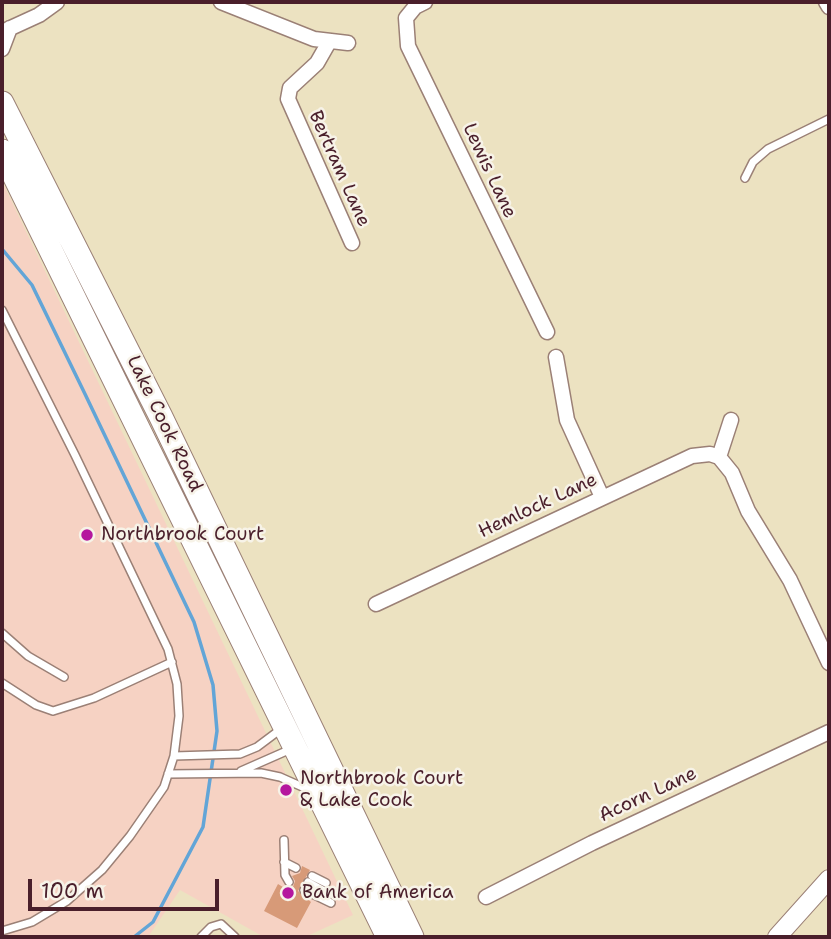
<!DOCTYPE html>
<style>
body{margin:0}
#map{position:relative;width:831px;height:939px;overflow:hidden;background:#ece2c1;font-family:"Shantell Sans",sans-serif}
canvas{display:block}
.frame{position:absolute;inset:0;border:4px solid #4a1f2b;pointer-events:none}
.scale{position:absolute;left:28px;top:879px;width:191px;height:32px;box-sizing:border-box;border:4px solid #4a1f2b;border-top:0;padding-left:9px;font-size:21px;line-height:24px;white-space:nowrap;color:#4a1f2b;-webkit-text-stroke:5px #f7f3e8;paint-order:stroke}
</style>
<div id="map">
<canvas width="831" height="939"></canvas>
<div class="frame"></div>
<div class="scale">100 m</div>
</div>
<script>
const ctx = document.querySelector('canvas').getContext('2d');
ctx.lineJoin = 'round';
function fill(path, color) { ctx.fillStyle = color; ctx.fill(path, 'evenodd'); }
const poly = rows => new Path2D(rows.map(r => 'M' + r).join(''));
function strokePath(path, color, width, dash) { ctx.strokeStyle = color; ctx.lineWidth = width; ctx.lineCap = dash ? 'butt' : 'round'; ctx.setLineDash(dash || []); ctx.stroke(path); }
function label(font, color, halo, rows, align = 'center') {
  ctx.font = font + ' "Shantell Sans",sans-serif'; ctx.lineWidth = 5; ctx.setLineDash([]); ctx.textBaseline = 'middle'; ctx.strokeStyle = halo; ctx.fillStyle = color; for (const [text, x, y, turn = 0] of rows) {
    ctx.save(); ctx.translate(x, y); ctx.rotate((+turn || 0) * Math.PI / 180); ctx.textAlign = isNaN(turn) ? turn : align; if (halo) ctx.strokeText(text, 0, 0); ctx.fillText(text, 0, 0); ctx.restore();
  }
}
fill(poly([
 [2,181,353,915,305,937,264,937,180,890,148,937,2,937]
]), '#f6d2c3');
strokePath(poly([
 [2,249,32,285,85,394,194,622,213,685,217,731,203,827,153,922,134,937]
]), '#62a5d7', 3.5);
fill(poly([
 [302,866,310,870,298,891,311,902,297,928,264,911,278,884,286,889,293,887,295,881,292,876,300,873]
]), '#d79a78');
const service = poly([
 [745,178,753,162,768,149,829,119],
 [2,310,75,455,168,649,177,684,179,716,174,756,164,787,130,836,102,870,67,901,32,922,2,931],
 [2,633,28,656,64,677],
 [2,683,36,705,53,711,94,698,172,662],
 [174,756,240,754,257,747,281,729],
 [241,771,291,749],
 [168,774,261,773,280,777,307,789],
 [284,840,285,875,289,882],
 [284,862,296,868],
 [312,876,326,883],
 [308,882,328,893],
 [304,890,331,903],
 [201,937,211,927,221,924,235,937]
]);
const minor = poly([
 [221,2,314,39,348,43],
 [425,2,415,7,406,18,408,46,547,332],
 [826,2,829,7],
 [2,32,39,15,57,2],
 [329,42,317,63,290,88,288,99,352,243],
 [2,49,10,28],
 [556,357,567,420,602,497],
 [719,457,731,420],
 [376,604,692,456,710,454,719,457,732,473,748,511,790,580,829,663],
 [486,897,592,843,829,732]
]);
const tertiary = poly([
 [777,937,829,879]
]);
const primary = poly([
 [2,103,161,417,412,937],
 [2,151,388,937]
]);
strokePath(service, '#9b8076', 10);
strokePath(minor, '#9b8076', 17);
strokePath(tertiary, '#9b8076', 20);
strokePath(primary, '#9b8076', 25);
strokePath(service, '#fff', 7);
strokePath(minor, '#fff', 14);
strokePath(tertiary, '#fff', 18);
strokePath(primary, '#fff', 23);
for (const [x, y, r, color] of [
 [87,535,7,"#b5179e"],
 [286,790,7,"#b5179e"],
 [288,893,7,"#b5179e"]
]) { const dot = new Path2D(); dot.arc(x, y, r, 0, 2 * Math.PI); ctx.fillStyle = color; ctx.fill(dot); strokePath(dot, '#f7f3e8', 2.5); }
label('19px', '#4a1f2b', '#f7f3e8', [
 ["Bertram Lane",339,169,66],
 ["Lewis Lane",489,171,65],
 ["Lake Cook Road",164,424,64],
 ["Hemlock Lane",538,506,-25],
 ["Acorn Lane",648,795,-25]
]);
label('19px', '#4a1f2b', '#f7f3e8', [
 ["Northbrook Court",101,535],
 ["Northbrook Court",300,779],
 ["& Lake Cook",300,801],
 ["Bank of America",302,893]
], 'left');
</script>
